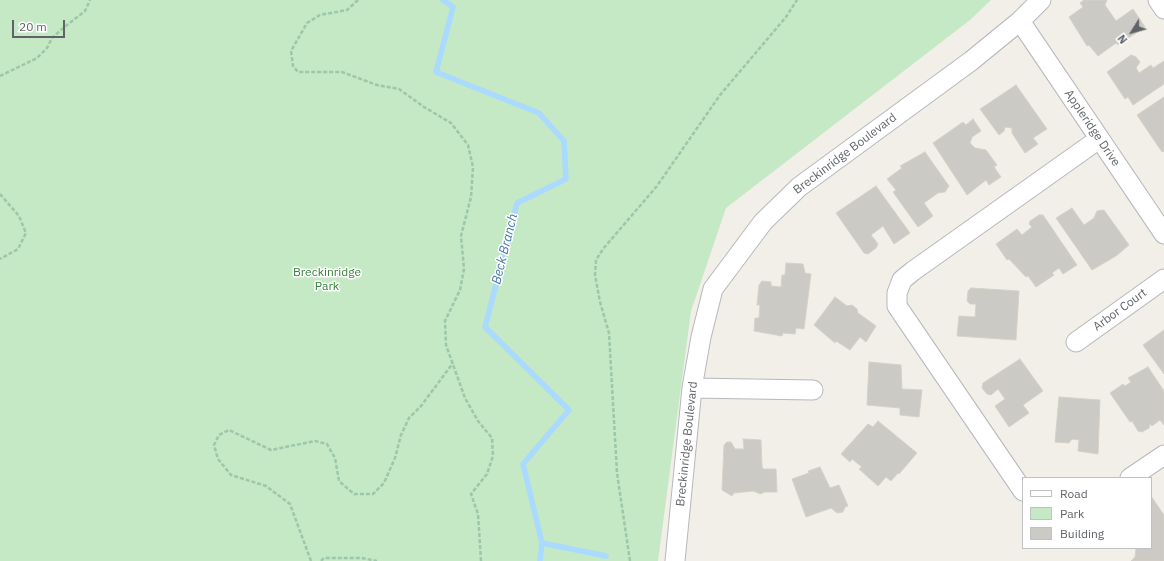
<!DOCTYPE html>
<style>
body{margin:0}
#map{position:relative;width:1164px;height:561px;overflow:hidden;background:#f1efe8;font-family:"IBM Plex Sans",sans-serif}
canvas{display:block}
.legend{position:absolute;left:1022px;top:477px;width:130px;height:72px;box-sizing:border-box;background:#fff;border:1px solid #bfc1c3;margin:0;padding:5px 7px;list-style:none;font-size:12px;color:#5f6368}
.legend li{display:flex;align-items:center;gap:8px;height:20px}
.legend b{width:20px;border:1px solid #bfc1c3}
.north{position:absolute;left:1112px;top:12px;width:40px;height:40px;-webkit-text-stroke:3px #fff;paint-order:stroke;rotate:233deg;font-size:11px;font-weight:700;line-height:16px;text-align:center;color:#5f6368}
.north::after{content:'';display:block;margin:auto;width:14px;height:18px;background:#5f6368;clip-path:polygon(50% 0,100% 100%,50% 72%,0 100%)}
.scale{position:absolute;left:12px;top:20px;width:53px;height:18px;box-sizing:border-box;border:2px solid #5f6368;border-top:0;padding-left:5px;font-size:12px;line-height:14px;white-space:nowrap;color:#5f6368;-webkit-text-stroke:3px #fff;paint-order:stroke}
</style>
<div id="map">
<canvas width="1164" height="561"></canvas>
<ul class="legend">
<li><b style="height:5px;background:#fff"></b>Road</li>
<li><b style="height:11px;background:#c5e8c5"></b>Park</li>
<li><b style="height:11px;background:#cccac5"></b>Building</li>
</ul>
<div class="north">N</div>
<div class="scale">20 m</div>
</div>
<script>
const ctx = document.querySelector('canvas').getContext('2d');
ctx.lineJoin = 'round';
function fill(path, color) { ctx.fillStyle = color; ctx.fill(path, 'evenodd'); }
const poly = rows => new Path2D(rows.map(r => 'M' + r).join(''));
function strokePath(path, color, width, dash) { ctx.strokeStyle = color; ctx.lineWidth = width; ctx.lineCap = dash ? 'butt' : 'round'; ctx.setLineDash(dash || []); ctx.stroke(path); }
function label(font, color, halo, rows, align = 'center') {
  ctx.font = font + ' "IBM Plex Sans",sans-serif'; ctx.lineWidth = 3; ctx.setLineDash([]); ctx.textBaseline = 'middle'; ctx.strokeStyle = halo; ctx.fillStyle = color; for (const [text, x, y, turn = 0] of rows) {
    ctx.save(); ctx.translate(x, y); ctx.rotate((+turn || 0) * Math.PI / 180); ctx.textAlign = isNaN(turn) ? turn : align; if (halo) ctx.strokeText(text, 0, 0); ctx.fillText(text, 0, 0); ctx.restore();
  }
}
fill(poly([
 [0,0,991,0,970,20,726,208,691,311,658,561,0,561]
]), '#c5e8c5');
strokePath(poly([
 [443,0,453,7,436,72,539,113,564,141,566,179,517,203,485,327,569,410,523,464,542,543,540,561],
 [542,543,606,556]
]), '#aadaff', 5.5);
const building = poly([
 [1084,0,1107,0,1105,5,1116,21,1133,9,1145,27,1118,45,1116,43,1098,56,1089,45,1087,46,1069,17,1083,7,1080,3,1084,0],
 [1131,55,1136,57,1140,62,1136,68,1139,73,1151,65,1153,68,1164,61,1164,84,1133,105,1128,97,1125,99,1107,72,1131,55],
 [1016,85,1047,129,1033,138,1038,144,1025,153,1012,133,1012,128,1005,127,1004,131,999,135,980,109,1016,85],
 [1164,97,1164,151,1162,152,1137,115,1164,97],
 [973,119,981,131,972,137,970,143,975,148,986,150,997,165,994,167,1001,177,989,185,986,180,967,195,933,143,963,122,966,125,973,119],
 [925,152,949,186,945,192,938,193,924,203,933,216,918,227,893,192,896,190,887,179,902,168,900,166,925,152],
 [876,186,910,233,894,244,883,226,871,235,878,244,876,248,868,254,864,253,836,213,876,186],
 [1072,208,1084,225,1094,218,1097,211,1104,210,1129,245,1116,256,1092,270,1056,218,1072,208],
 [1039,215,1043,215,1077,265,1063,274,1059,268,1052,273,1054,275,1036,287,1028,276,1026,277,1009,259,1007,260,996,244,1017,229,1022,235,1032,227,1029,224,1030,221,1039,215],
 [786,263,803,264,805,273,811,274,804,329,796,328,795,334,783,333,782,336,754,331,755,318,759,318,760,305,757,305,759,285,762,281,771,282,771,286,781,287,782,275,785,275,786,263],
 [971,288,1019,291,1016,340,957,336,959,316,975,317,976,304,970,304,967,301,968,291,971,288],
 [835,297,847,306,852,305,857,309,858,313,876,326,866,342,860,337,850,350,836,341,835,343,814,325,835,297],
 [1164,330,1164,374,1143,345,1164,330],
 [1020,359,1043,391,1023,405,1029,413,1009,427,995,406,1005,399,998,389,991,395,987,394,982,388,983,383,1020,359],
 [869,362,901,365,902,389,922,390,919,417,900,415,900,408,867,405,869,362],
 [1148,367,1164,391,1164,425,1160,420,1152,426,1150,424,1149,428,1142,432,1138,431,1132,421,1130,422,1110,393,1123,384,1125,386,1131,382,1128,378,1148,367],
 [1059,397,1100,400,1098,454,1078,451,1079,440,1072,439,1069,443,1055,442,1059,397],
 [878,421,917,453,899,474,898,473,891,481,886,477,878,486,859,469,862,467,852,459,850,462,841,454,868,424,873,427,878,421],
 [743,439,761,440,762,466,763,469,776,469,777,492,764,492,761,494,753,491,734,493,732,496,722,490,724,445,727,442,731,442,735,449,744,449,743,439],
 [820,467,830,488,839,485,848,506,845,507,843,512,837,513,831,508,806,517,792,479,809,473,808,471,820,467],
 [1151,496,1164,515,1164,561,1131,561,1135,557,1136,548,1151,548,1151,496]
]);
fill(building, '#cccac5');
strokePath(building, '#d6d1c6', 1);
const minor = poly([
 [1158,0,1164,9],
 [1020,21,1164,234],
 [1076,342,1164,279],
 [692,388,813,390],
 [1130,478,1164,455],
 [1023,491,897,306,897,293,902,280,913,271,1099,139],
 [675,561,692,388,701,337,713,289,763,222,799,187,971,61,1020,21,1041,0]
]);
strokePath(minor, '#b5b8bc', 21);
strokePath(poly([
 [358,0,347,10,320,15,307,23,291,51,293,66,298,72,342,72,377,85,399,89,424,107,451,123,468,145,473,167,471,197,461,236,464,269,460,290,445,321,446,345,465,398,478,421,492,438,493,456,487,474,471,494,478,514,481,561],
 [0,76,37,58,47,48,52,38,62,29,85,11,90,0],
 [0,194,19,216,26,233,18,249,0,259],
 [311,561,290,504,266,486,231,475,218,459,214,445,219,435,229,430,271,450,315,441,327,444,335,458,339,481,354,494,373,494,384,483,395,458,401,435,409,418,421,406,453,363],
 [321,561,324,558,362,558,377,561],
 [630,561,617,473,609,333,600,302,595,275,596,260,603,249,657,186,720,95,786,17,797,0]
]), '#9cc7a9', 2.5, [4, 2]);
strokePath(minor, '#fff', 19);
label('12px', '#5f6368', '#fff', [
 ["Appleridge Drive",1092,128,56],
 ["Breckinridge Boulevard",845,154,-37],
 ["Arbor Court",1120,310,-36],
 ["Breckinridge Boulevard",687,444,-84]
]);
label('12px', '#348238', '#fff', [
 ["Breckinridge",327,273],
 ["Park",327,287]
]);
label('italic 13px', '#4174aa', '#fff', [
 ["Beck Branch",505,249,-76]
]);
</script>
